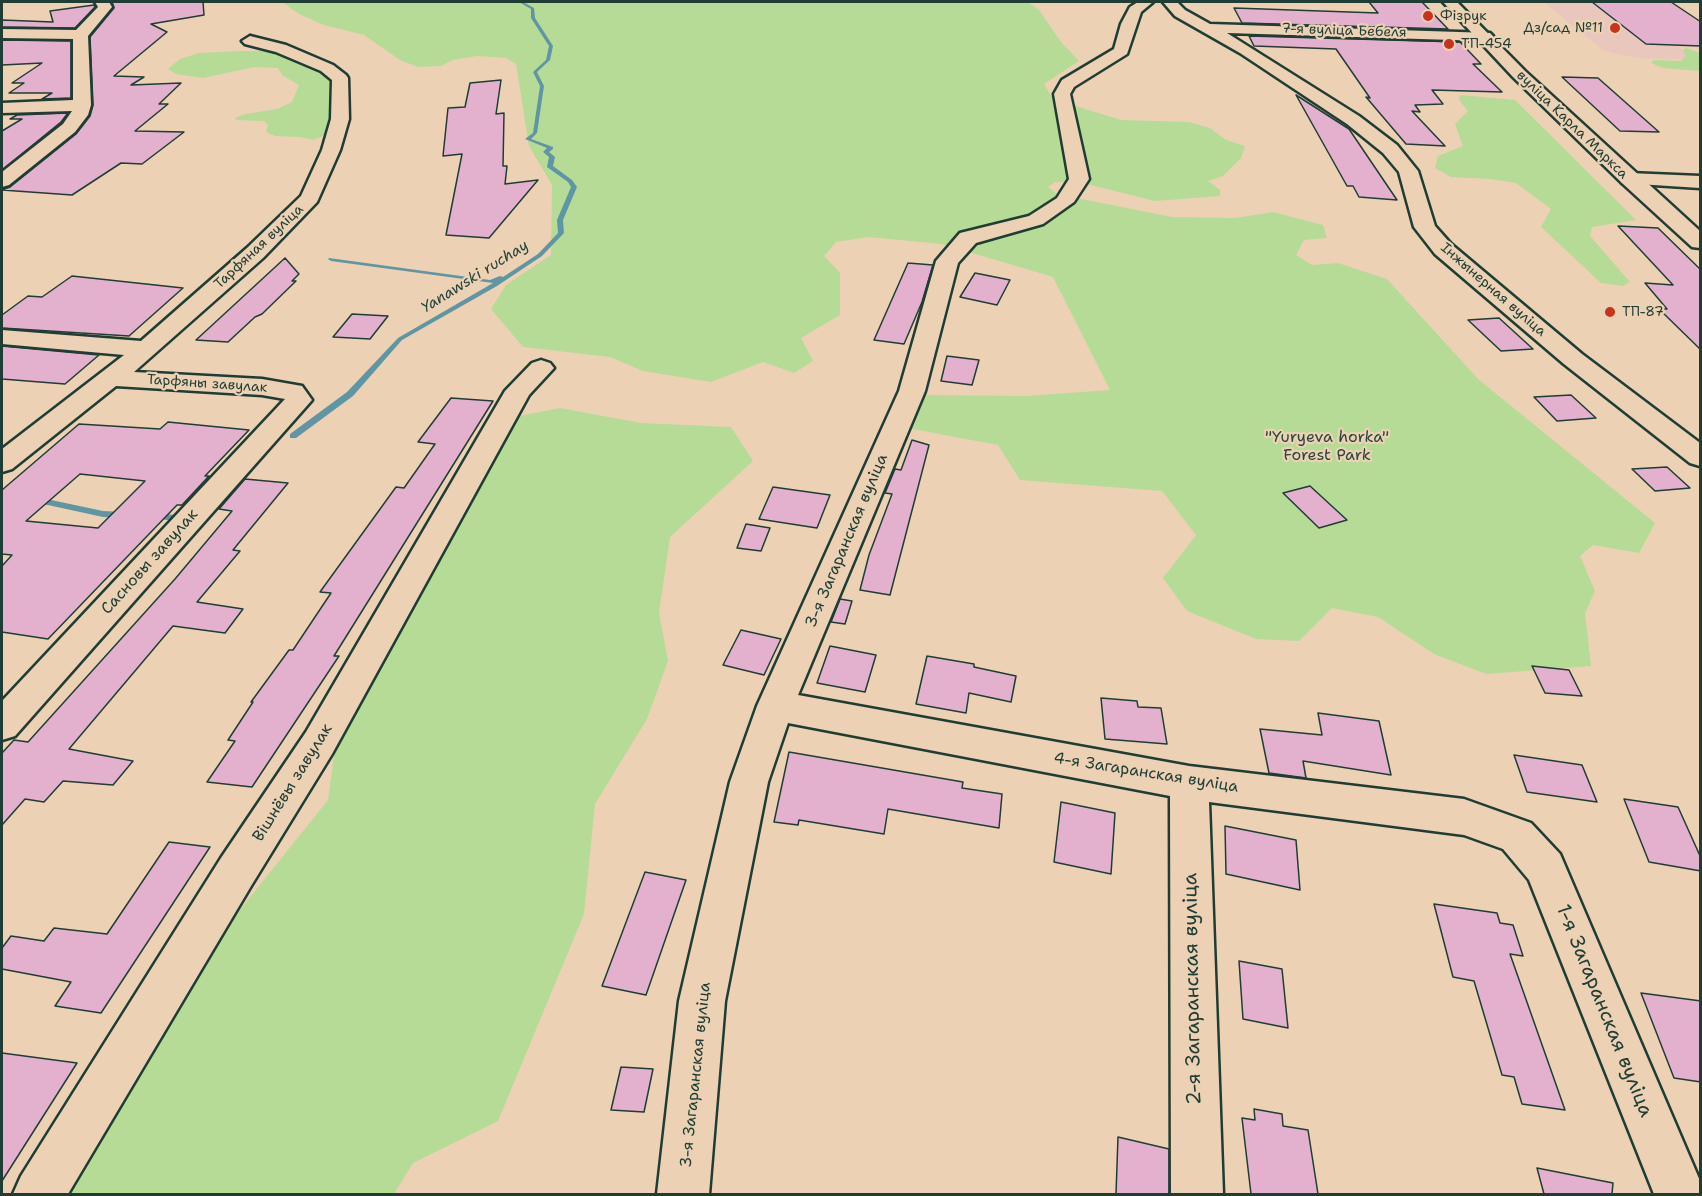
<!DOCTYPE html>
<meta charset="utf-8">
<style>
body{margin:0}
#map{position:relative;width:1702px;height:1196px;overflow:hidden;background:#edd1b4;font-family:"Shantell Sans",sans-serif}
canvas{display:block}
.frame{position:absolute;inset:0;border:3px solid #1f3d34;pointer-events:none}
</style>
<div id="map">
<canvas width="1702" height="1196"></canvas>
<div class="frame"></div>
</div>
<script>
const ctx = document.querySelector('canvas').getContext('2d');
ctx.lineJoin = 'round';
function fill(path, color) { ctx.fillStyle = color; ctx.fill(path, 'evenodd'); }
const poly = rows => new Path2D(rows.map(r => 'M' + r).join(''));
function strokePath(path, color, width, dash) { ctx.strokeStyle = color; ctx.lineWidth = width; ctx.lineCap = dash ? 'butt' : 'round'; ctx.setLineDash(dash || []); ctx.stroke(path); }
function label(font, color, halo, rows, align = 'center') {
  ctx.font = font + ' "Shantell Sans",sans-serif'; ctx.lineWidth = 4.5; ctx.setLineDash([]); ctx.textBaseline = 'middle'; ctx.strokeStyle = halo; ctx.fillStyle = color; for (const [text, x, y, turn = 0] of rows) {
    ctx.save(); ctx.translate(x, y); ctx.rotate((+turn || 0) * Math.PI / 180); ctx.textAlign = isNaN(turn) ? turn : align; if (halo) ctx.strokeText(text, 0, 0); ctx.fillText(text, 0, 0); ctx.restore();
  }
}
fill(poly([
 [1543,2,1620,2,1696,60,1637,58,1604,51]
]), '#eac7bc');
fill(poly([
 [282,2,1028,2,1039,10,1061,42,1079,61,1044,84,1053,99,1121,120,1189,122,1210,128,1226,140,1245,146,1241,158,1223,176,1208,181,1220,190,1220,196,1155,201,1082,183,1055,182,1048,187,1057,194,1172,217,1236,218,1273,212,1323,225,1327,238,1304,240,1296,255,1312,265,1338,263,1387,279,1478,379,1655,523,1639,553,1593,545,1580,556,1595,591,1585,613,1591,666,1486,674,1434,654,1378,617,1332,608,1299,641,1256,639,1187,611,1163,578,1196,535,1162,491,1020,480,998,445,902,427,926,395,1026,396,1110,390,1053,277,942,244,868,237,836,242,824,256,840,273,840,315,801,338,813,361,794,373,763,362,711,382,643,371,610,357,523,347,491,309,506,285,551,255,552,185,529,146,516,64,506,58,477,56,453,60,441,66,418,67,400,60,364,35,324,25,299,14],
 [1686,48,1700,53,1700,71,1663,68,1651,63,1654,60,1681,61,1686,56,1683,50],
 [238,51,269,51,321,70,335,82,328,134,313,140,300,137,275,136,266,132,268,125,264,121,236,120,235,118,245,114,277,109,292,102,299,85,282,75,278,68,254,67,203,78,176,74,168,69,180,59,199,53],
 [1460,95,1515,100,1636,220,1592,227,1590,236,1630,282,1623,286,1601,283,1541,227,1551,209,1516,183,1490,179,1451,177,1435,168,1438,156,1463,146,1455,124,1468,111,1459,100],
 [560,408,641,423,731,427,753,461,670,537,659,613,668,661,647,719,595,804,584,914,498,1121,413,1163,394,1194,54,1194,186,977,328,800,340,710,514,417]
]), '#b6db96');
fill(poly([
 [519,2,523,2,534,8,535,18,553,46,550,60,537,72,544,86,537,133,531,139,553,147,553,149,549,152,555,157,553,166,572,180,577,187,563,220,564,233,542,256,497,286,402,340,353,396,296,438,290,438,290,434,347,392,398,338,493,283,331,261,328,259,329,258,490,280,500,276,503,277,538,254,558,233,557,220,571,187,568,182,547,167,549,157,543,152,547,148,525,139,533,133,540,86,533,72,546,60,549,46,531,18,531,9,519,2],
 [37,497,103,511,123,512,127,515,123,518,103,517,34,502,33,500,34,498,37,497],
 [155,513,175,515,179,518,175,521,152,518,151,516,152,514,155,513]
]), '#6096a3');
const building = poly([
 [112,2,203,2,204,15,151,24,167,32,114,76,144,77,131,85,181,83,159,104,168,104,135,131,184,132,142,164,121,163,72,195,2,190,10,187,76,134,90,116,93,105,90,37,114,8,112,2],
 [1369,2,1422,2,1448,29,1242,23,1234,8,1378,13,1369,2],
 [1592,2,1671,2,1701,22,1701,46,1646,44,1592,2],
 [94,5,95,7,75,28,2,27,2,20,53,22,50,11,94,5],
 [1249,36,1460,42,1481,64,1473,64,1502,92,1432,90,1443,104,1415,105,1420,112,1412,111,1445,146,1406,144,1366,97,1370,98,1336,49,1254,46,1249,36],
 [2,40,71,41,71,98,42,99,52,93,9,93,24,83,12,83,42,63,2,65,2,40],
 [1562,77,1598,78,1659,132,1620,131,1562,77],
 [501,80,496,114,504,113,503,166,507,166,505,184,538,180,489,238,446,235,462,154,443,156,448,108,465,107,470,83,501,80],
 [1296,95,1349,129,1397,200,1359,197,1353,186,1347,186,1296,95],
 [68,113,61,122,2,170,2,131,22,119,10,119,17,115,68,113],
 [1618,226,1658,228,1701,270,1701,350,1659,309,1667,309,1645,283,1673,285,1618,226],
 [285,258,299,274,292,281,296,281,262,314,255,317,228,342,196,340,285,258],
 [908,263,933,265,922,302,904,344,874,340,908,263],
 [975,273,1010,280,997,305,960,297,975,273],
 [72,276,183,288,129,336,2,328,2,315,28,296,42,297,72,276],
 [352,314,388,316,370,339,333,337,352,314],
 [1499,318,1533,349,1501,351,1468,320,1499,318],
 [2,346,99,355,65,384,2,379,2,346],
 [947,356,979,360,972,385,941,381,947,356],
 [1571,395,1596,418,1557,421,1534,397,1571,395],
 [451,398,493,401,334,656,339,656,252,787,207,782,235,741,228,740,253,702,251,702,289,650,293,650,331,593,320,592,396,487,404,488,435,444,418,442,451,398],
 [168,422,249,430,205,476,209,476,182,505,177,505,48,639,2,632,2,566,12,555,2,554,2,490,79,424,160,429,168,422],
 [80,474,145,481,98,528,26,521,80,474],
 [912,440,929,445,890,595,860,590,869,555,892,494,885,493,895,469,901,470,912,440],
 [1667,467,1690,488,1655,491,1632,469,1667,467],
 [245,479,288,483,233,550,240,551,197,602,243,609,225,633,173,626,69,749,133,761,113,785,63,781,44,802,25,799,2,825,2,753,14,740,28,742,175,579,232,511,219,509,245,479],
 [1310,486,1347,520,1319,528,1283,493,1310,486],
 [773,487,830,495,817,528,759,519,773,487],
 [746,524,770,528,761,551,737,548,746,524],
 [840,599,852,601,845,624,831,622,840,599],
 [741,630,781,639,764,675,723,665,741,630],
 [830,646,876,655,865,692,817,683,830,646],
 [927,656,974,664,974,667,1016,676,1011,702,969,693,966,713,916,704,927,656],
 [1532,666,1569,670,1582,696,1545,693,1532,666],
 [1101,698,1137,701,1138,707,1161,708,1167,744,1105,739,1101,698],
 [1318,713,1379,721,1391,775,1303,761,1306,778,1269,773,1260,729,1322,735,1318,713],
 [789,752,963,782,962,788,1002,794,999,828,888,809,884,834,799,820,798,825,774,822,789,752],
 [1514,755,1582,765,1597,802,1527,792,1514,755],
 [1624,799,1678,807,1701,858,1701,871,1649,862,1624,799],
 [1061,802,1115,813,1111,874,1054,862,1061,802],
 [1225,826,1296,840,1300,890,1226,874,1225,826],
 [169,842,210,847,101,1013,55,1006,71,982,2,969,2,948,11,936,44,941,54,928,107,934,169,842],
 [645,872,686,880,646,995,602,986,645,872],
 [1434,904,1497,913,1500,923,1513,925,1523,956,1510,954,1565,1110,1522,1104,1514,1077,1502,1075,1474,981,1453,977,1434,904],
 [1239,961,1282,969,1288,1028,1243,1019,1239,961],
 [1641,993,1701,1001,1701,1082,1674,1078,1641,993],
 [2,1053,77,1063,2,1181,2,1053],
 [621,1067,653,1069,644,1112,611,1110,621,1067],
 [1254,1109,1282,1114,1283,1126,1308,1130,1318,1194,1251,1194,1242,1118,1255,1120,1254,1109],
 [1118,1137,1169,1149,1169,1194,1116,1194,1118,1137],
 [1537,1168,1613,1183,1612,1194,1544,1194,1537,1168]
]);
fill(building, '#e3b0ce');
strokePath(building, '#1f3d34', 1.5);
const minor = poly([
 [95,2,109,2,112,7,88,36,91,105,88,115,75,132,9,185,2,187,2,172,63,124,72,111,2,113,2,103,73,100,73,39,2,38,2,29,76,30,98,7,95,2],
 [1138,2,1153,2,1141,12,1127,54,1074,87,1070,94,1089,179,1074,202,1043,224,976,243,958,263,925,391,798,695,1189,766,1464,799,1531,823,1560,854,1700,1181,1700,1194,1654,1194,1529,880,1503,849,1464,835,1209,802,1223,1194,1171,1194,1170,796,788,723,768,782,725,1001,709,1194,657,1194,679,1001,730,782,757,706,899,391,936,261,960,233,1029,216,1057,198,1069,179,1054,94,1062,80,1114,49,1121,24,1130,7,1138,2],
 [1163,2,1177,2,1185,10,1210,24,1490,33,1493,36,1490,39,1485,41,1227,33,1359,116,1397,145,1418,171,1435,226,1451,244,1582,354,1700,443,1700,466,1690,463,1564,364,1435,254,1414,227,1399,172,1383,153,1347,124,1240,53,1175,16,1163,2],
 [250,36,286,45,333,65,346,75,348,78,349,119,340,150,317,202,263,258,134,372,262,379,302,386,312,400,15,736,2,740,2,701,285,399,262,395,116,386,12,469,2,472,2,449,124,355,2,344,2,330,141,341,247,248,301,196,322,150,331,119,332,80,321,71,276,52,245,44,242,41,250,36],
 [1629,173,1700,176,1700,188,1622,183,1619,179,1622,175,1629,173],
 [541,360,550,363,554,368,529,395,332,754,251,886,68,1194,13,1194,21,1176,221,858,306,732,505,391,532,363,541,360]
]);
const major = poly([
 [1443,2,1457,2,1525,71,1700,231,1700,248,1692,247,1622,183,1513,77,1443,2]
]);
strokePath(minor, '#1f3d34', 5);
strokePath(major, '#1f3d34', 5);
fill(minor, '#edd1b4');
fill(major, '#edd1b4');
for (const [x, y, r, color] of [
 [1428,16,6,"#c8321e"],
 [1615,28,6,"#c8321e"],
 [1449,44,6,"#c8321e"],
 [1610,312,6,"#c8321e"]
]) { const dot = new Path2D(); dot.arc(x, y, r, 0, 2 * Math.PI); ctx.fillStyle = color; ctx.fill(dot); strokePath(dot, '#edd1b4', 2); }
label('14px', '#1f3d34', '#edd1b4', [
 ["Фізрук",1440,16],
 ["Дз/сад №11",1603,28,"right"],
 ["ТП-454",1461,44],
 ["ТП-87",1622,312]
], 'left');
label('14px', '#1f3d34', '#edd1b4', [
 ["7-я вуліца Бебеля",1344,31,2],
 ["вуліца Карла Маркса",1572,125,44],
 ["Тарфяная вуліца",259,247,-43],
 ["Інжынерная вуліца",1493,290,41],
 ["Тарфяны завулак",207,384,4]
]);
label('italic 15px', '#24443d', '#edd1b4', [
 ["Yanawski ruchay",475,277,-32]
]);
label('16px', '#274539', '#edd1b4', [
 ["\"Yuryeva horka\"",1327,438],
 ["Forest Park",1327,456]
]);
label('16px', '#1f3d34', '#edd1b4', [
 ["3-я Загаранская вуліца",847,541,-67],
 ["Сасновы завулак",150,562,-48],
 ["4-я Загаранская вуліца",1146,773,9],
 ["Вішнёвы завулак",293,783,-58],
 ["3-я Загаранская вуліца",696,1075,-84]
]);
label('20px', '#1f3d34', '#edd1b4', [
 ["2-я Загаранская вуліца",1193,989,-91],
 ["1-я Загаранская вуліца",1604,1011,68]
]);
</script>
